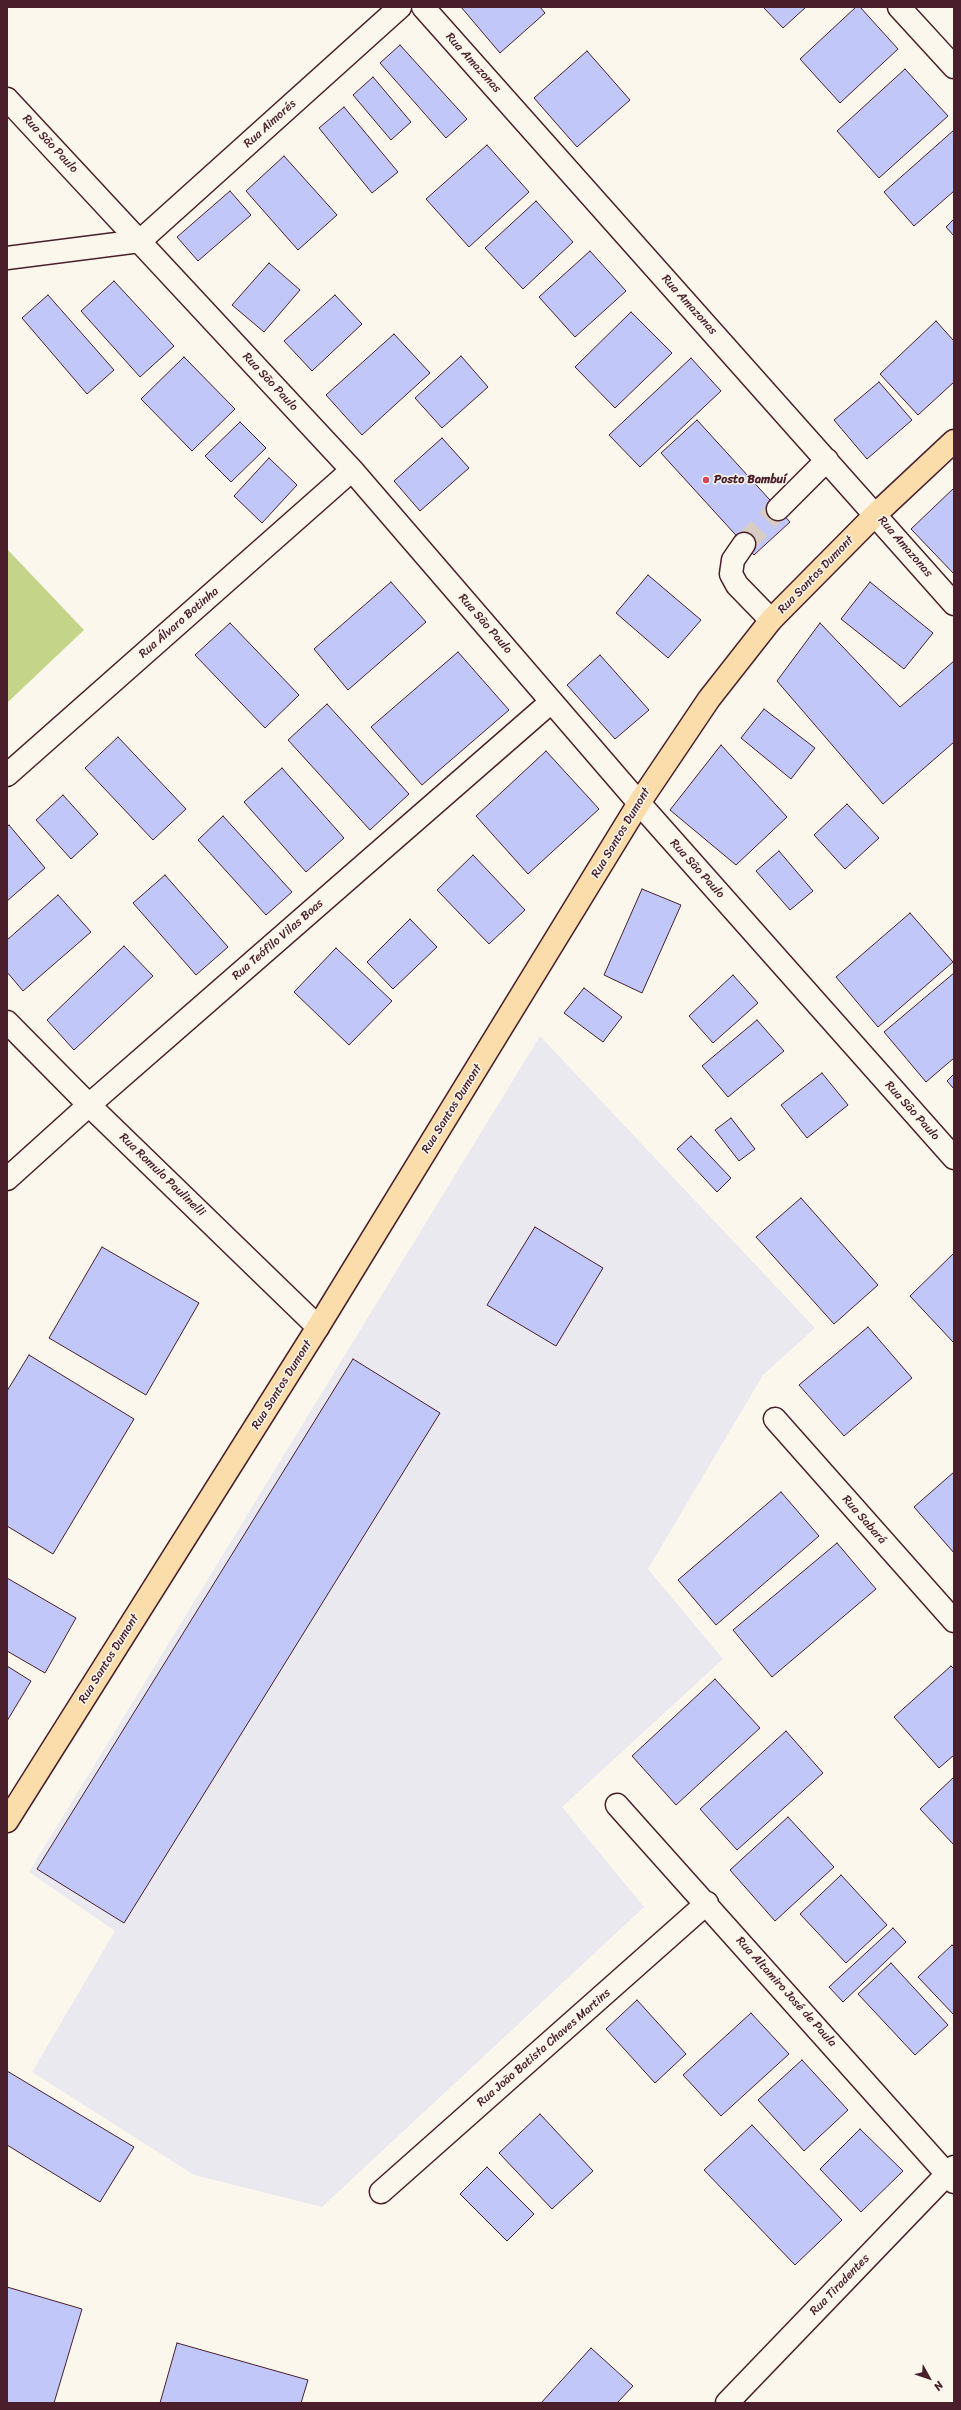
<!DOCTYPE html>
<meta charset="utf-8">
<style>
body{margin:0}
#map{position:relative;width:961px;height:2410px;overflow:hidden;background:#fbf7ec;font-family:Sriracha,sans-serif}
canvas{display:block}
.frame{position:absolute;inset:0;border:8px solid #4a1f2b;pointer-events:none}
.north{position:absolute;left:909px;top:2358px;width:40px;height:40px;-webkit-text-stroke:3px #fbf7ec;paint-order:stroke;rotate:130deg;font-size:11px;font-weight:700;line-height:16px;text-align:center;color:#4a1f2b}
.north::after{content:'';display:block;margin:auto;width:14px;height:18px;background:#4a1f2b;clip-path:polygon(50% 0,100% 100%,50% 72%,0 100%)}
</style>
<div id="map">
<canvas width="961" height="2410"></canvas>
<div class="frame"></div>
<div class="north">N</div>
</div>
<script>
const ctx = document.querySelector('canvas').getContext('2d');
ctx.lineJoin = 'round';
function fill(path, color) { ctx.fillStyle = color; ctx.fill(path, 'evenodd'); }
const poly = rows => new Path2D(rows.map(r => 'M' + r).join(''));
function strokePath(path, color, width, dash) { ctx.strokeStyle = color; ctx.lineWidth = width; ctx.lineCap = dash ? 'butt' : 'round'; ctx.setLineDash(dash || []); ctx.stroke(path); }
function label(font, color, halo, rows, align = 'center') {
  ctx.font = font + ' Sriracha,sans-serif'; ctx.lineWidth = 3; ctx.setLineDash([]); ctx.textBaseline = 'middle'; ctx.strokeStyle = halo; ctx.fillStyle = color; for (const [text, x, y, turn = 0] of rows) {
    ctx.save(); ctx.translate(x, y); ctx.rotate((+turn || 0) * Math.PI / 180); ctx.textAlign = isNaN(turn) ? turn : align; if (halo) ctx.strokeText(text, 0, 0); ctx.fillText(text, 0, 0); ctx.restore();
  }
}
fill(poly([
 [540,1036,815,1328,763,1375,648,1569,723,1659,562,1807,644,1907,322,2207,194,2175,32,2072,115,1931,29,1872]
]), '#eae9f0');
fill(poly([
 [7,549,84,630,7,703]
]), '#c4d589');
const building = poly([
 [461,7,540,7,545,13,500,53,461,7],
 [763,7,806,7,783,28,763,7],
 [856,7,860,7,898,49,840,103,800,59,856,7],
 [400,45,467,119,446,138,380,63,400,45],
 [587,51,630,100,577,147,534,98,587,51],
 [905,69,948,116,879,178,837,131,905,69],
 [373,77,411,122,391,140,353,95,373,77],
 [344,107,398,172,372,193,319,128,344,107],
 [954,130,954,191,914,226,884,192,954,130],
 [487,145,529,192,469,247,426,199,487,145],
 [284,156,337,215,298,250,246,191,284,156],
 [230,191,251,215,198,261,177,237,230,191],
 [536,201,573,242,523,289,485,248,536,201],
 [954,219,954,236,946,227,954,219],
 [590,251,626,291,575,337,539,297,590,251],
 [269,263,300,290,264,332,232,305,269,263],
 [114,281,174,346,140,377,81,311,114,281],
 [48,295,114,370,87,394,22,318,48,295],
 [335,295,362,324,312,371,284,341,335,295],
 [631,312,672,353,615,408,575,367,631,312],
 [936,321,954,341,954,382,918,415,880,374,936,321],
 [394,334,430,373,362,435,326,395,394,334],
 [461,356,488,387,442,428,415,398,461,356],
 [184,357,235,409,192,451,141,399,184,357],
 [691,358,721,391,640,467,609,435,691,358],
 [879,382,912,420,867,459,834,420,879,382],
 [697,420,790,522,754,555,661,453,697,420],
 [240,422,266,448,231,482,205,456,240,422],
 [442,438,469,468,420,511,394,481,442,438],
 [269,458,297,485,262,523,234,496,269,458],
 [954,488,954,574,911,529,954,488],
 [648,575,701,620,668,658,616,613,648,575],
 [391,582,426,622,348,690,314,649,391,582],
 [870,582,933,633,904,669,841,619,870,582],
 [230,623,299,695,265,728,195,655,230,623],
 [820,623,900,707,954,661,954,742,883,804,777,681,820,623],
 [458,652,509,710,422,785,371,727,458,652],
 [600,655,649,710,615,739,567,685,600,655],
 [327,704,409,794,370,830,288,740,327,704],
 [764,709,815,748,791,779,741,738,764,709],
 [118,737,186,809,153,840,85,768,118,737],
 [721,745,787,817,736,865,670,810,721,745],
 [546,751,599,809,528,874,476,816,546,751],
 [282,768,344,838,306,872,244,802,282,768],
 [63,795,98,834,71,859,36,820,63,795],
 [847,804,879,838,845,869,814,835,847,804],
 [223,816,292,892,266,915,198,840,223,816],
 [9,825,45,868,7,901,7,827,9,825],
 [779,851,813,891,790,910,756,871,779,851],
 [473,855,525,910,489,944,437,890,473,855],
 [165,875,228,947,196,975,133,903,165,875],
 [642,889,681,905,642,993,604,975,642,889],
 [58,895,91,932,23,991,7,972,7,940,58,895],
 [910,913,953,962,878,1027,836,977,910,913],
 [410,919,437,947,393,989,367,962,410,919],
 [124,946,153,976,74,1050,47,1020,124,946],
 [336,948,392,1001,349,1045,294,992,336,948],
 [954,973,954,1058,926,1082,884,1032,954,973],
 [733,975,758,1003,713,1043,689,1016,733,975],
 [584,988,622,1017,603,1042,564,1013,584,988],
 [757,1020,784,1051,728,1097,702,1066,757,1020],
 [822,1073,848,1105,807,1138,781,1105,822,1073],
 [954,1074,954,1089,947,1081,954,1074],
 [731,1118,755,1149,739,1161,715,1130,731,1118],
 [691,1136,731,1178,717,1192,677,1149,691,1136],
 [801,1198,878,1285,834,1324,756,1237,801,1198],
 [535,1227,603,1268,556,1346,487,1305,535,1227],
 [102,1247,199,1303,146,1395,49,1338,102,1247],
 [954,1253,954,1342,953,1342,910,1296,954,1253],
 [868,1327,912,1378,844,1436,799,1385,868,1327],
 [29,1355,134,1419,53,1554,7,1526,7,1391,29,1355],
 [353,1359,440,1413,124,1923,37,1869,353,1359],
 [954,1472,954,1553,914,1507,954,1472],
 [781,1492,819,1536,716,1625,678,1580,781,1492],
 [837,1543,876,1589,772,1677,733,1630,837,1543],
 [7,1578,76,1618,45,1673,7,1651,7,1578],
 [7,1666,31,1681,7,1721,7,1666],
 [951,1666,954,1669,954,1755,939,1768,894,1717,951,1666],
 [715,1679,760,1728,676,1805,632,1756,715,1679],
 [786,1731,823,1773,737,1850,700,1809,786,1731],
 [954,1777,954,1845,920,1809,954,1777],
 [788,1817,834,1867,775,1921,730,1870,788,1817],
 [841,1875,887,1925,846,1963,800,1914,841,1875],
 [893,1928,906,1942,843,2002,829,1987,893,1928],
 [952,1945,954,1947,954,2015,918,1977,952,1945],
 [891,1963,948,2025,915,2055,858,1994,891,1963],
 [637,2000,686,2054,655,2083,606,2029,637,2000],
 [751,2013,789,2054,721,2116,683,2075,751,2013],
 [802,2060,848,2110,804,2151,758,2100,802,2060],
 [7,2071,134,2147,100,2202,7,2145,7,2071],
 [540,2114,593,2171,552,2209,499,2153,540,2114],
 [752,2125,842,2220,795,2265,704,2170,752,2125],
 [860,2129,903,2171,861,2212,820,2169,860,2129],
 [487,2167,534,2214,507,2241,460,2194,487,2167],
 [7,2287,82,2309,54,2403,7,2403,7,2287],
 [177,2343,308,2380,301,2403,160,2403,177,2343],
 [591,2348,633,2386,617,2403,541,2403,591,2348]
]);
fill(building, '#c1c7f9');
strokePath(building, '#4a1f2b', 1);
strokePath(poly([
 [744,544,778,509]
]), '#d8ccc5', 22, [22, 11]);
const minor = poly([
 [423,7,954,604],
 [899,7,954,67],
 [7,99,352,470,639,803,954,1158],
 [7,258,140,241,400,7],
 [778,509,827,460],
 [744,544,733,560,731,574,737,585,771,620],
 [7,775,352,470],
 [7,1022,89,1105,318,1327],
 [7,1179,89,1105,551,702],
 [775,1419,954,1621],
 [617,1805,954,2182],
 [381,2192,707,1903],
 [727,2403,954,2167]
]);
const major = poly([
 [7,1821,318,1327,639,803,709,699,771,620,876,514,954,441]
]);
strokePath(minor, '#4a1f2b', 25);
strokePath(major, '#4a1f2b', 25);
strokePath(minor, '#fbf7ec', 22);
strokePath(major, '#faddab', 22);
for (const [x, y, r, color] of [
 [706,480,4,"#d1495b"]
]) { const dot = new Path2D(); dot.arc(x, y, r, 0, 2 * Math.PI); ctx.fillStyle = color; ctx.fill(dot); strokePath(dot, '#fbf7ec', 1.5); }
label('12px', '#4a1f2b', '#fbf7ec', [
 ["Rua Amazonas",473,63,48],
 ["Rua Aimorés",270,124,-42],
 ["Rua São Paulo",50,144,47],
 ["Rua Amazonas",689,305,48],
 ["Rua São Paulo",270,382,47],
 ["Rua Amazonas",905,547,49],
 ["Rua Santos Dumont",816,575,-46],
 ["Rua Álvaro Botinha",179,623,-41],
 ["Rua São Paulo",485,624,49],
 ["Rua Santos Dumont",621,833,-59],
 ["Rua São Paulo",697,869,48],
 ["Rua Teófilo Vilas Boas",278,940,-41],
 ["Rua Santos Dumont",452,1109,-58],
 ["Rua São Paulo",912,1111,48],
 ["Rua Romulo Paulinelli",162,1175,44],
 ["Rua Santos Dumont",282,1385,-58],
 ["Rua Sabará",864,1520,49],
 ["Rua Santos Dumont",109,1659,-58],
 ["Rua Altamiro José de Paula",786,1992,48],
 ["Rua João Batista Chaves Martins",544,2048,-41],
 ["Rua Tiradentes",840,2285,-46]
]);
label('bold 12px', '#4a1f2b', '#fbf7ec', [
 ["Posto Bambuí",714,480]
], 'left');
</script>
